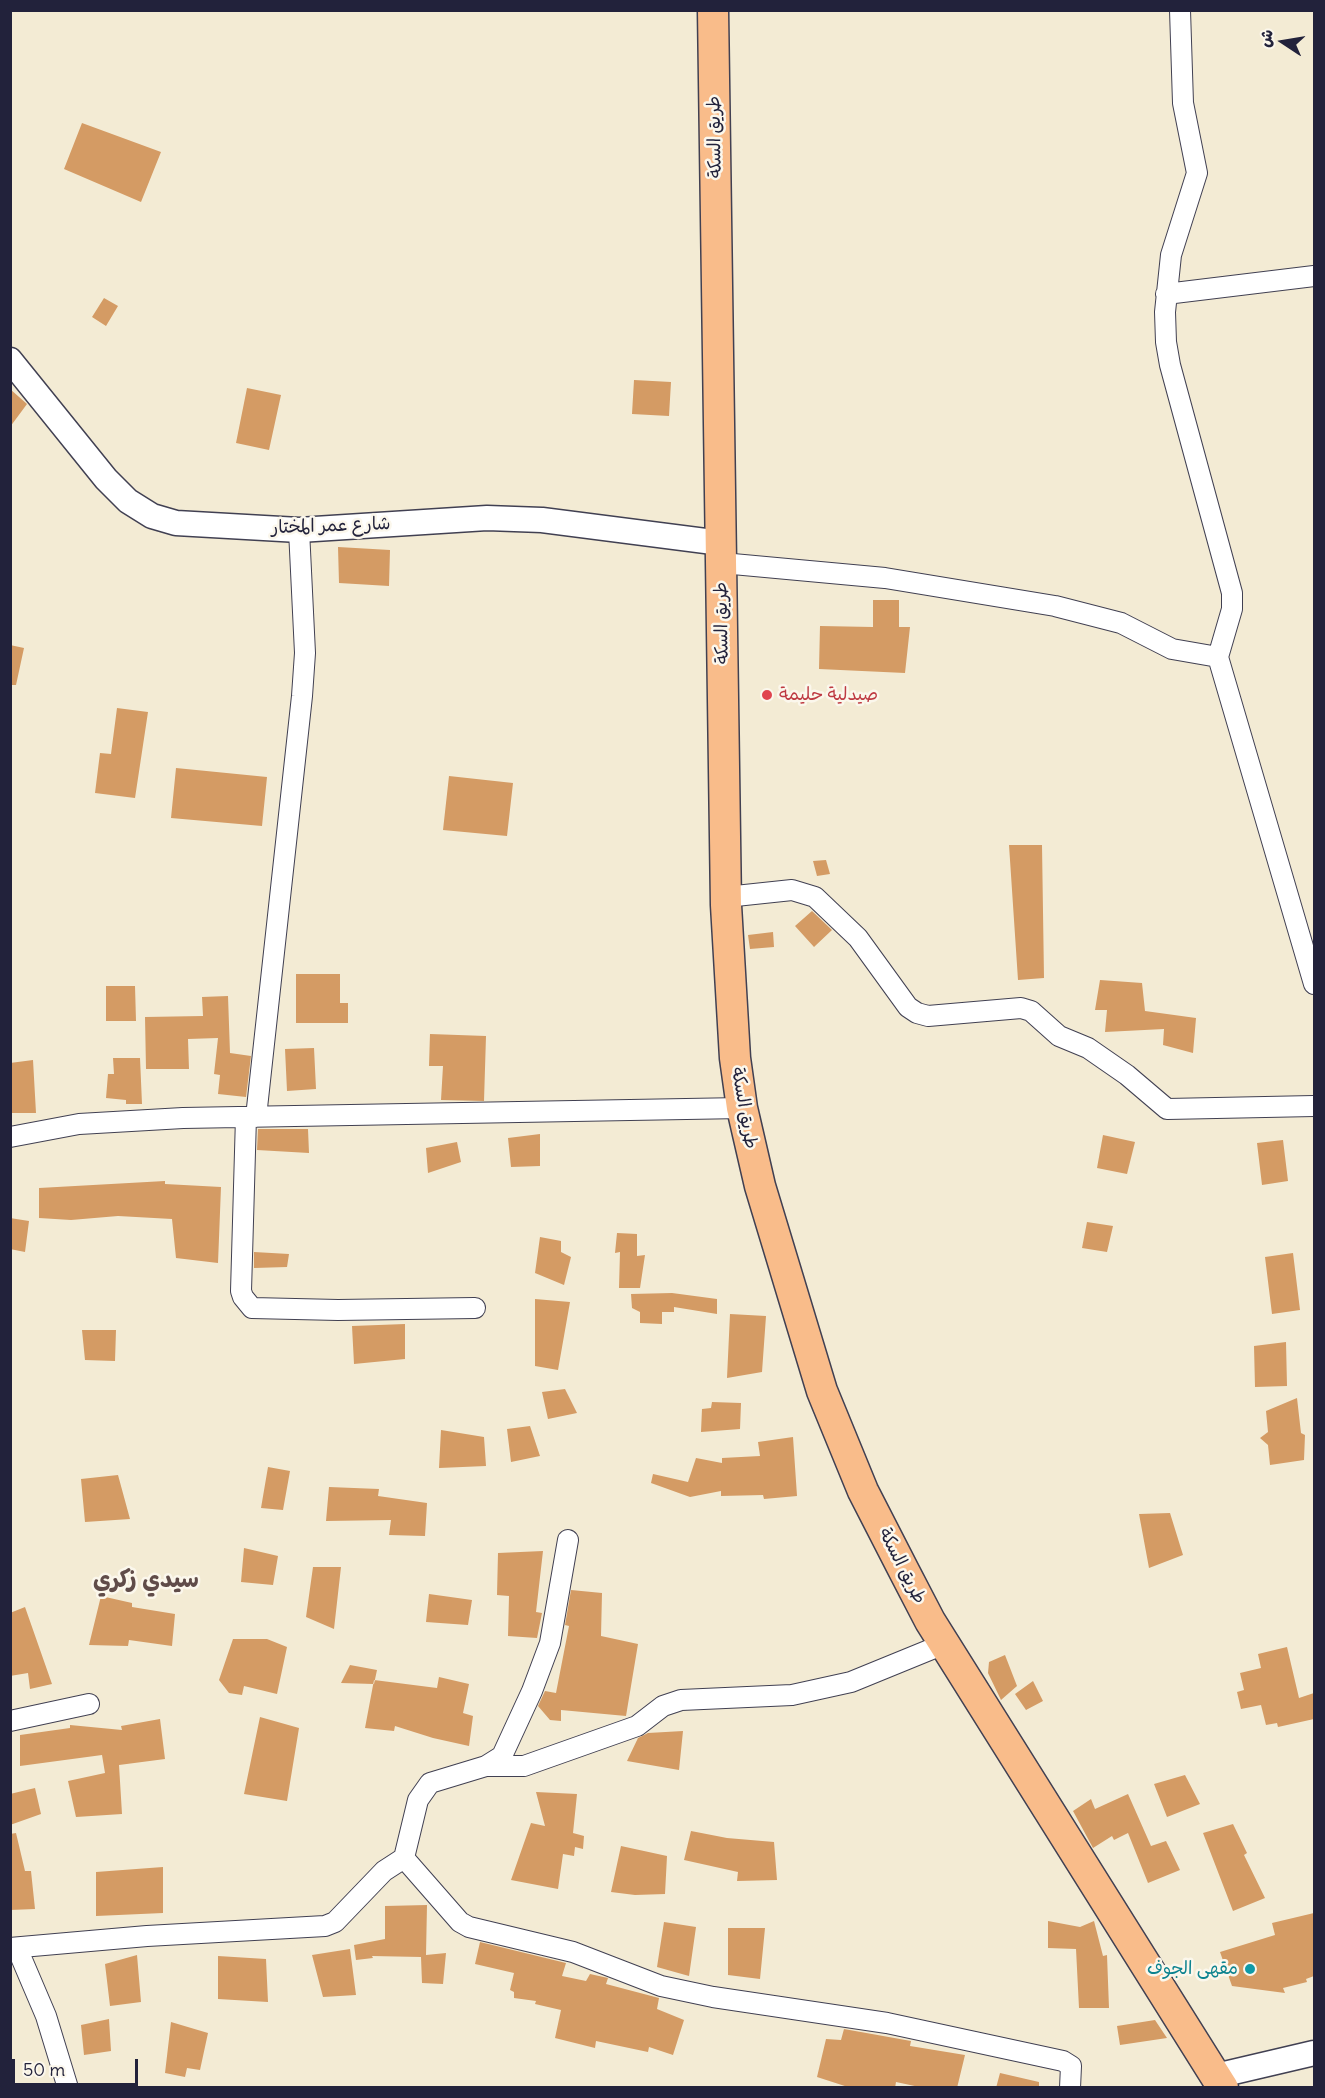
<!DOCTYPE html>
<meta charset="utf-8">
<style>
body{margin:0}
#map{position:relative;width:1325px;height:2098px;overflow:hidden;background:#f3ebd4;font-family:Delius,"Playpen Sans Arabic",sans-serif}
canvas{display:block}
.frame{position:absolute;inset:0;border:12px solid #22223b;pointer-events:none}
.north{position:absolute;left:1253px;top:12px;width:60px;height:60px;-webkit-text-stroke:4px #fbf7ec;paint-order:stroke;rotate:282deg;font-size:16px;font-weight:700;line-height:24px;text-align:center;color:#22223b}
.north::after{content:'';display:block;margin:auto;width:21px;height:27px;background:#22223b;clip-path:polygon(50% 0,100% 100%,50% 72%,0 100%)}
.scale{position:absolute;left:12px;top:2059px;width:126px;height:27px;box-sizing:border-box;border:3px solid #22223b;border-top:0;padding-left:8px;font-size:18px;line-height:21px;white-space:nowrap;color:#22223b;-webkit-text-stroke:4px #fbf7ec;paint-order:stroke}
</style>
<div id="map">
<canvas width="1325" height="2098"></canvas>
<div class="frame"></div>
<div class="north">ش</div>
<div class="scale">50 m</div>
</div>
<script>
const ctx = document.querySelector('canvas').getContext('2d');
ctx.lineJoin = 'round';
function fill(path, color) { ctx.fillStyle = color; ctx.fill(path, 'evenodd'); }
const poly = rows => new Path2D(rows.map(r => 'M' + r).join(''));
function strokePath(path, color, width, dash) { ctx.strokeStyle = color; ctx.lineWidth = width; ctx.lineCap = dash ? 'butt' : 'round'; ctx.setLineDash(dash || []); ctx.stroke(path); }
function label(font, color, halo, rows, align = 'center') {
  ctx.font = font + ' Delius,"Playpen Sans Arabic",sans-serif'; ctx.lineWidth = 5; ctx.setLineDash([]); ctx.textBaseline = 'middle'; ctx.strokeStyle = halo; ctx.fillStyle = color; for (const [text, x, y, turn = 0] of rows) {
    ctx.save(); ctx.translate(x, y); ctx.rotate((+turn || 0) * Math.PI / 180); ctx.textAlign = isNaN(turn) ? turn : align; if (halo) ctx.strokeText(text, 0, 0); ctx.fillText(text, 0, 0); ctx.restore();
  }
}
fill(poly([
 [82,123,161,152,141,202,64,169],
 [104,298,118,306,106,326,92,317],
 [634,380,671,382,669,416,632,414],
 [247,388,281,395,269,450,236,443],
 [10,389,27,404,10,427],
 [338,547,390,550,389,586,339,583],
 [873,600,899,600,899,627,910,627,905,673,819,669,820,626,873,627],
 [10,645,24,648,16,685,10,685],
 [117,708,148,712,135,798,95,793,100,753,111,754],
 [176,768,267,777,262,826,171,818],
 [449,776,513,783,507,836,443,830],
 [1009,845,1042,845,1044,978,1018,980],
 [826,860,830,874,817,876,813,861],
 [812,911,832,930,814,947,795,926],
 [773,932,774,947,750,949,748,935],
 [296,974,340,974,340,1003,348,1003,348,1023,296,1023],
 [1100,980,1142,983,1145,1011,1196,1018,1193,1053,1163,1045,1164,1029,1105,1032,1107,1010,1095,1010],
 [106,986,135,986,136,1021,106,1021],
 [228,996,230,1053,251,1056,246,1097,218,1094,220,1075,214,1074,218,1038,188,1039,189,1069,146,1069,145,1017,203,1016,202,997],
 [430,1034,486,1036,484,1101,441,1100,443,1066,429,1066],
 [314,1048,316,1089,287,1091,285,1049],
 [113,1058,140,1058,142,1104,126,1104,126,1100,106,1098,108,1074,114,1074],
 [33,1060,36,1113,10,1113,10,1063],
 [258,1129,308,1129,309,1153,257,1150],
 [540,1134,540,1166,511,1167,508,1138],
 [1103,1135,1135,1142,1127,1174,1097,1168],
 [1283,1140,1288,1181,1262,1185,1257,1143],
 [457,1142,461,1162,428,1173,426,1148],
 [165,1181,165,1184,221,1187,218,1263,176,1258,172,1219,118,1216,71,1220,39,1218,39,1188],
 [10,1218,29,1221,25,1252,10,1249],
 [1087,1222,1113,1226,1107,1252,1082,1248],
 [617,1233,637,1234,637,1256,645,1255,640,1288,619,1288,620,1252,615,1253],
 [540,1237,561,1241,561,1252,571,1257,564,1285,535,1273],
 [254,1252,289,1254,287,1267,254,1268],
 [1293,1253,1300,1310,1272,1314,1265,1257],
 [672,1293,717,1299,717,1314,674,1307,674,1312,662,1312,662,1324,640,1323,640,1312,632,1308,631,1294],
 [535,1299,570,1302,558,1370,535,1366],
 [730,1314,766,1316,762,1372,727,1378],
 [405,1324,405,1359,354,1364,352,1326],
 [82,1330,116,1330,115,1361,85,1360],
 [1286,1342,1287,1386,1255,1387,1254,1346],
 [565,1389,577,1413,548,1419,542,1392],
 [1297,1398,1301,1433,1305,1435,1304,1460,1270,1465,1268,1445,1260,1438,1268,1432,1266,1411],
 [712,1402,741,1403,740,1429,701,1432,702,1409,711,1408],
 [530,1426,540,1456,511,1462,507,1429],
 [441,1430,484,1437,486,1466,439,1468],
 [793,1437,797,1496,764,1499,763,1495,721,1496,721,1491,690,1497,651,1483,653,1474,688,1482,696,1458,722,1463,722,1458,760,1456,758,1442],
 [268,1467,290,1471,283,1510,261,1508],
 [118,1475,130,1519,85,1522,81,1479],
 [329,1487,379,1489,378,1496,427,1503,425,1536,389,1535,391,1520,326,1521],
 [1170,1513,1183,1555,1149,1568,1139,1514],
 [244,1548,278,1556,273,1585,241,1582],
 [543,1551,536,1612,542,1613,537,1638,508,1636,509,1596,497,1595,498,1553],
 [313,1567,341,1567,334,1629,306,1617],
 [571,1590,602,1593,601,1636,638,1644,626,1716,561,1710,561,1721,550,1720,538,1706,545,1691,556,1693,569,1626,565,1625],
 [429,1594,472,1600,468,1625,426,1622],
 [101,1596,132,1603,132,1607,175,1614,172,1646,129,1640,128,1646,89,1645],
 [25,1607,52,1684,30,1689,28,1673,10,1676,10,1613],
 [233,1639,267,1639,287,1647,277,1694,244,1686,242,1695,229,1693,219,1680],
 [1287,1647,1299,1698,1314,1693,1314,1719,1278,1727,1277,1723,1266,1725,1261,1705,1241,1709,1237,1692,1244,1690,1240,1673,1261,1668,1258,1654],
 [1005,1655,1017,1686,1001,1700,988,1673,989,1662],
 [350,1665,377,1670,374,1684,341,1683],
 [439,1677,469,1684,463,1713,473,1716,469,1746,433,1738,395,1726,394,1731,365,1728,374,1680,437,1688],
 [1033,1681,1043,1701,1026,1710,1015,1694],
 [260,1717,299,1728,287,1801,244,1794],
 [160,1719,165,1759,119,1765,122,1814,76,1817,68,1781,105,1773,102,1755,20,1766,20,1735,70,1728,70,1725,122,1730,121,1726],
 [683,1731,679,1770,627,1761,638,1738,648,1733],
 [1185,1775,1200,1804,1167,1817,1154,1784],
 [35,1788,41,1814,10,1825,10,1794],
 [536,1792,577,1794,573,1833,584,1836,583,1849,575,1847,574,1856,563,1854,558,1889,511,1880,531,1823,545,1826],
 [1128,1794,1151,1846,1166,1841,1180,1870,1148,1883,1128,1833,1114,1840,1112,1836,1093,1848,1073,1811,1091,1799,1095,1809],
 [1233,1824,1247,1853,1244,1855,1265,1898,1233,1911,1203,1833],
 [691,1831,727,1838,774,1842,777,1880,737,1881,738,1872,684,1860],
 [16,1833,25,1871,31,1871,35,1909,10,1910,10,1834],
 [621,1846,667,1856,665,1894,635,1895,611,1892],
 [163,1867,163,1913,96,1916,96,1872],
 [427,1905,426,1955,446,1953,443,1984,422,1983,421,1957,372,1956,373,1958,356,1960,354,1945,385,1939,385,1906],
 [1314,1913,1314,1976,1306,1979,1307,1982,1283,1988,1285,1993,1232,1986,1220,1952,1275,1935,1272,1923],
 [1048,1921,1080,1927,1094,1921,1103,1956,1107,1955,1109,2008,1079,2008,1076,1949,1048,1948],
 [664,1922,696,1927,689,1976,657,1967],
 [728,1928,765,1928,760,1979,728,1975],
 [480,1942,566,1963,562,1976,586,1981,590,1974,608,1978,606,1984,659,1998,657,2009,684,2020,673,2055,649,2047,648,2052,596,2041,595,2048,555,2038,561,2010,535,2004,536,2001,514,1998,514,1992,510,1990,514,1973,475,1964],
 [350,1949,356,1995,323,1997,312,1955],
 [137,1955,141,2002,110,2006,105,1964],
 [218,1956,266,1959,268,2002,218,1999],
 [109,2019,111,2051,84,2055,81,2025],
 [1155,2020,1167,2038,1120,2045,1117,2026],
 [171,2022,208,2033,200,2070,187,2068,185,2077,165,2073],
 [844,2029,911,2041,910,2046,965,2055,957,2088,924,2088,896,2082,895,2088,851,2088,817,2077,826,2039,841,2040],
 [1000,2073,1039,2082,1039,2088,996,2088]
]), '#d49b64');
const minor = poly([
 [1180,10,1183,103,1197,173,1171,255,1165,312,1166,342,1170,365,1232,593,1232,609,1218,657,1314,984],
 [1166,294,1314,276],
 [722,563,885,578,1055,606,1121,623,1172,649,1218,657],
 [726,897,792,890,815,897,858,938,908,1007,917,1013,928,1016,1021,1008,1031,1011,1059,1036,1088,1048,1127,1075,1167,1109,1314,1106],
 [246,1117,241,1291,243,1297,252,1308,338,1310,475,1308],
 [256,1117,302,696,305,653,299,530],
 [10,1137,79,1124,183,1118,742,1108],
 [10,1721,89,1704],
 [486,1766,524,1766,637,1726,663,1706,681,1700,792,1695,851,1682,944,1644],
 [404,1858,460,1922,469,1927,573,1952,661,1986,713,1997,887,2023,1063,2061,1071,2066,1070,2088],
 [10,1948,147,1936,325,1926,335,1922,384,1871,404,1858,418,1800,430,1783,486,1766,502,1756,532,1691,550,1643,568,1540],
 [17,1948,46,2016,68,2088]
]);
const tertiary = poly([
 [10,360,106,479,128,501,152,516,176,523,299,530,487,518,542,520,721,543],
 [1216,2076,1314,2053]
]);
const primary = poly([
 [713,10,726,905,735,1058,742,1108,760,1186,822,1391,863,1491,903,1569,930,1621,1223,2088]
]);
strokePath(minor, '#414052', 22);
strokePath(tertiary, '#414052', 27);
strokePath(primary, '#414052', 33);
strokePath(minor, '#fff', 20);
strokePath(tertiary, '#fff', 24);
strokePath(primary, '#f9bc8a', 30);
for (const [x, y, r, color] of [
 [767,695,6,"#e0444e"],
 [1250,1969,6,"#0f9aa8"]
]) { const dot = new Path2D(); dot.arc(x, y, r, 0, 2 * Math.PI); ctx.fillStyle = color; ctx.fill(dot); strokePath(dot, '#fbf7ec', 2); }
label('18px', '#22223b', '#fbf7ec', [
 ["طريق السكة",715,137,-91],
 ["شارع عمر المختار",331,526,-2],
 ["طريق السكة",722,623,-91],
 ["طريق السكة",744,1108,80],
 ["طريق السكة",902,1566,63]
]);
label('18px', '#be3a42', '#fbf7ec', [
 ["صيدلية حليمة",779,695]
], 'left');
label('18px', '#0d838f', '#fbf7ec', [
 ["مقهى الجوف",1238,1969]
], 'right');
label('bold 24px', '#604c49', '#fbf7ec', [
 ["سيدي زكري",146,1580]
]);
</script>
